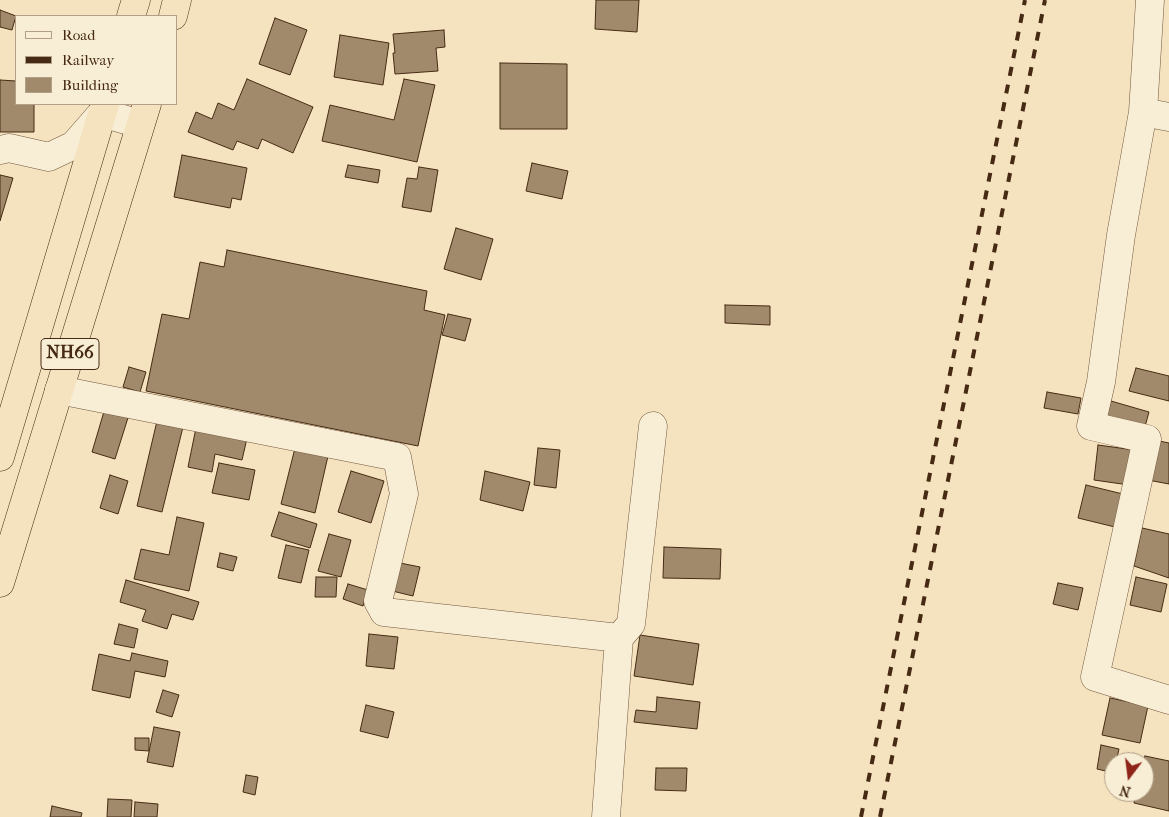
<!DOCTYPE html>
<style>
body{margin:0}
#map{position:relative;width:1169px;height:817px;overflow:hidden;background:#f5e3bf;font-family:"IM FELL French Canon",serif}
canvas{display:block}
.legend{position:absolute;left:15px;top:15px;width:162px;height:90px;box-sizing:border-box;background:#f8edd5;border:1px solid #b19f87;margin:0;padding:6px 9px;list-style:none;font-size:15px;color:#462a13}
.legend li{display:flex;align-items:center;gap:10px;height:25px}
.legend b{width:25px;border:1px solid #b19f87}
.north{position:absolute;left:1104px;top:752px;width:50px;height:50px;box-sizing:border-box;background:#f8edd5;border:1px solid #b19f87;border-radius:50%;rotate:195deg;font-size:14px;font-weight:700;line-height:20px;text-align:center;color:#462a13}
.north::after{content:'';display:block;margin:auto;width:18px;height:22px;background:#8f2418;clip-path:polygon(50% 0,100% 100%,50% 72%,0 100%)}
</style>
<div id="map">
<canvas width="1169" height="817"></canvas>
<ul class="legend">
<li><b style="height:6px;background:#f8edd5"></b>Road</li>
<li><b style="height:6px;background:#462a13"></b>Railway</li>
<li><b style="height:14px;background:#a18a6c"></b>Building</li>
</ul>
<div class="north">N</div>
</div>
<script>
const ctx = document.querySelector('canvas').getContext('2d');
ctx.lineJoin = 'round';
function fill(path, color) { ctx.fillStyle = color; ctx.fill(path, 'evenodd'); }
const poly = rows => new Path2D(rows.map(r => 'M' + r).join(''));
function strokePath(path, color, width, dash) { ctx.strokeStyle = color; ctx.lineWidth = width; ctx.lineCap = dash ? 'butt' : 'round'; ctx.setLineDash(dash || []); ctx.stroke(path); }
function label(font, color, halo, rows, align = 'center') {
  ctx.font = font + ' "IM FELL French Canon",serif'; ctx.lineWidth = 5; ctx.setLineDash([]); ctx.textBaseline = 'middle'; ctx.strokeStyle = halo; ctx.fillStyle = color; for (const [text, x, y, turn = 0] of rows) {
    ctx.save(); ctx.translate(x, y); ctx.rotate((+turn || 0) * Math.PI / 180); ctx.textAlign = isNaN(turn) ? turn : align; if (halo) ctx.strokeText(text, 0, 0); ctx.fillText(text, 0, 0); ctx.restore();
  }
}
const building = poly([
 [596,0,639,0,637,32,595,29,596,0],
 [0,10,16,16,12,30,0,27,0,10],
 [275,18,307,30,290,75,259,64,275,18],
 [444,30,445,47,436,48,438,71,395,74,393,53,395,53,393,34,444,30],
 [340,35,389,43,383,85,334,77,340,35],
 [500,63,567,64,567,129,500,129,500,63],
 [247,79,313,107,293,153,262,139,258,149,237,141,233,150,188,132,196,112,212,119,218,103,234,110,247,79],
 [404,79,435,85,417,162,322,141,330,105,394,120,404,79],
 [0,80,16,81,16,104,34,104,34,132,0,132,0,80],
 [182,155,247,168,241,200,232,198,230,208,174,197,182,155],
 [532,163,568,171,562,199,526,191,532,163],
 [348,165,380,170,378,183,345,177,348,165],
 [419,167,438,170,431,212,402,207,407,178,417,179,419,167],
 [0,175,13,178,0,221,0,175],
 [456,228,493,239,481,280,444,269,456,228],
 [227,250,427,291,424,310,445,315,418,446,146,391,162,314,189,319,200,262,224,267,227,250],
 [725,305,770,306,770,325,725,323,725,305],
 [448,314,471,319,465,341,442,335,448,314],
 [129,367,146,372,140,392,123,387,129,367],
 [1136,368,1169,376,1169,401,1129,391,1136,368],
 [1047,392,1081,398,1078,414,1044,408,1047,392],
 [108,398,132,405,115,459,92,452,108,398],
 [1111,401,1149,412,1143,434,1105,424,1111,401],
 [157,421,183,427,162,512,137,506,157,421],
 [197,423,248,434,242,460,215,454,212,472,188,467,197,423],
 [1159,441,1169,443,1169,484,1148,480,1159,441],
 [1098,445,1134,450,1129,485,1094,480,1098,445],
 [295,448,328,456,315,513,281,504,295,448],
 [538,448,560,450,556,488,534,485,538,448],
 [219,463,255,470,249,500,212,493,219,463],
 [351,471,384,481,371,523,338,512,351,471],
 [485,471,530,482,523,511,480,500,485,471],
 [110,475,128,481,118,514,100,508,110,475],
 [1086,485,1127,495,1119,528,1078,518,1086,485],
 [279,512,317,524,310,548,271,536,279,512],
 [177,517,204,523,189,591,134,579,141,549,169,555,177,517],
 [1142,528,1169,534,1169,578,1134,566,1142,528],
 [329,534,351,540,341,577,318,571,329,534],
 [286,545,309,550,301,583,278,578,286,545],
 [664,547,721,549,720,579,663,578,664,547],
 [220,553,237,557,233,571,217,567,220,553],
 [390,561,420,567,413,596,384,589,390,561],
 [316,577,337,577,336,597,315,597,316,577],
 [1136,577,1167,584,1161,612,1130,605,1136,577],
 [126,580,199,602,193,620,172,614,167,629,142,621,146,610,120,602,126,580],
 [1058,583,1083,588,1078,610,1053,604,1058,583],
 [348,584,368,590,363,606,343,599,348,584],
 [119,624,138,629,134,648,114,644,119,624],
 [369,634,398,637,394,669,366,666,369,634],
 [640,635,699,644,693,685,634,676,640,635],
 [132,653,168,661,165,677,135,671,130,698,92,690,99,654,130,661,132,653],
 [163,690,179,695,172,717,156,712,163,690],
 [657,697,700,702,697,729,634,722,636,710,656,712,657,697],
 [1110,698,1148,706,1140,743,1102,735,1110,698],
 [366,705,394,712,388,738,360,731,366,705],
 [154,727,180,732,173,767,147,762,154,727],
 [135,738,149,738,149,751,135,750,135,738],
 [1101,745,1119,749,1116,762,1114,762,1114,773,1097,769,1101,745],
 [1145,756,1169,761,1169,811,1134,803,1136,792,1144,792,1143,762,1145,756],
 [656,768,687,768,686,791,655,790,656,768],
 [246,775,258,777,255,795,243,792,246,775],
 [108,799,132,800,131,817,107,817,108,799],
 [135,802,158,804,157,817,134,817,135,802],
 [52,806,82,813,81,817,50,817,52,806]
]);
fill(building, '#a18a6c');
strokePath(building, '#462a13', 1);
const minor = poly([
 [1150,0,1143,112,1121,235,1101,382,1091,426,1147,439,1095,677,1169,700],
 [1143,112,1169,117],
 [0,150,9,148,49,157,74,145,102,113,140,124],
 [59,390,397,457,404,494,378,601,384,612,619,638],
 [606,817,619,638,631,624,653,426]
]);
const highway = poly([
 [131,16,136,0],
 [173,16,177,0],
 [0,457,105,104],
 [0,583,147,104]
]);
strokePath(minor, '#72583e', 29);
strokePath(highway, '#462a13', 29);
strokePath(minor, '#f8edd5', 28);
strokePath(highway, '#f5e3bf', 28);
strokePath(poly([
 [861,817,1025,0],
 [880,817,1045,0]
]), '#462a13', 4, [9, 9]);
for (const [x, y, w] of [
 [70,354,58]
]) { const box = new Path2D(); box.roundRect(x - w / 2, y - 15.5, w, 31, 4); ctx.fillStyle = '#f8edd5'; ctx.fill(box); strokePath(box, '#462a13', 1); }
label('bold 18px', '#462a13', null, [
 ["NH66",70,354]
]);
</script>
